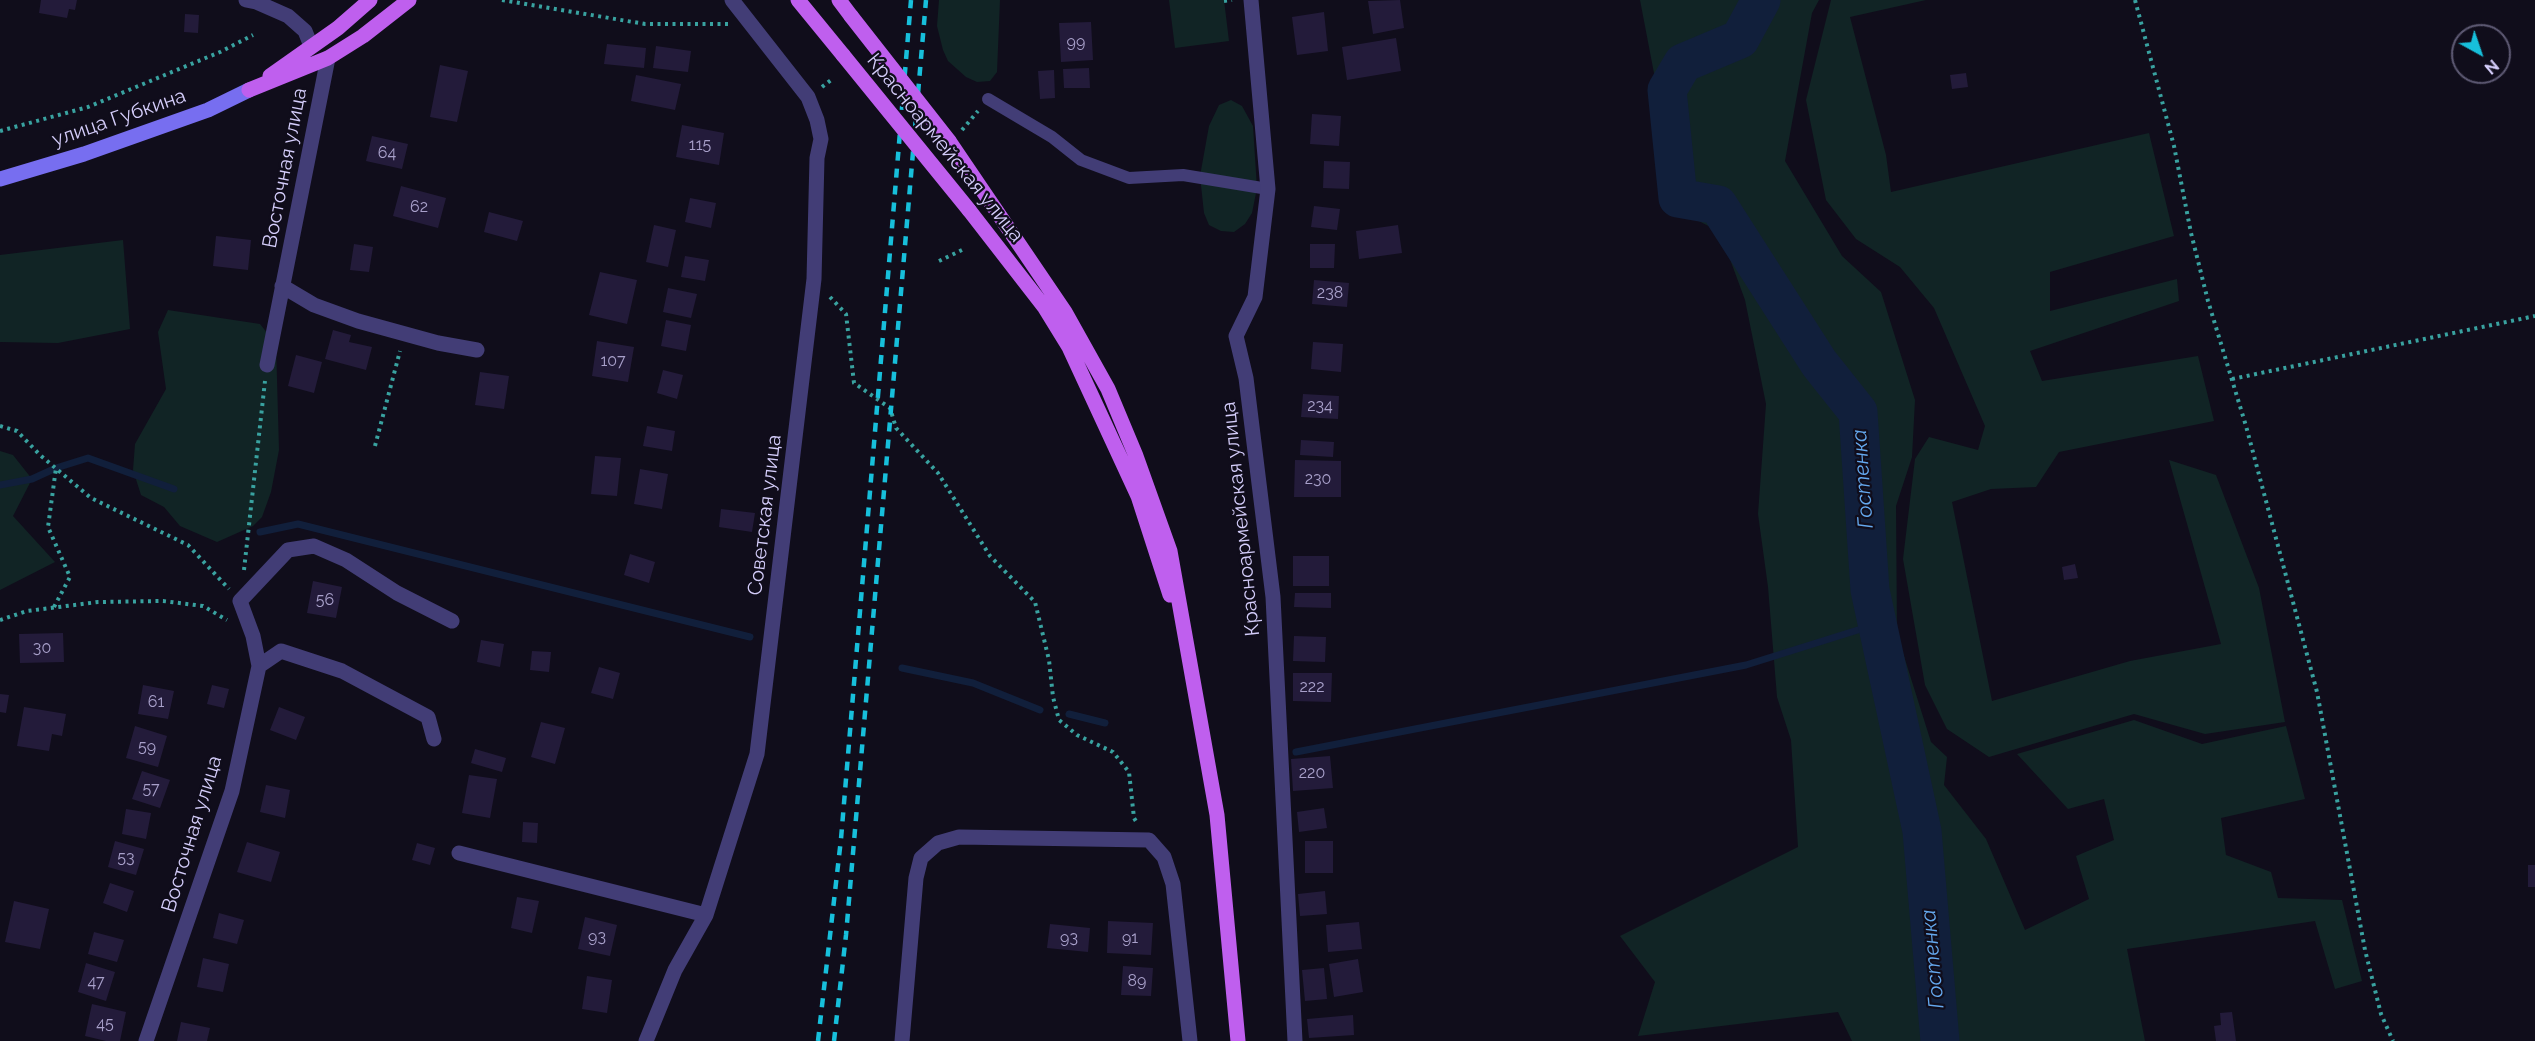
<!DOCTYPE html>
<meta charset="utf-8">
<style>
body{margin:0}
#map{position:relative;width:2535px;height:1041px;overflow:hidden;background:#100d1b;font-family:Raleway,sans-serif}
canvas{display:block}
.north{position:absolute;left:2451px;top:24px;width:60px;height:60px;box-sizing:border-box;background:#100d1b;border:2px solid #5e5a74;border-radius:50%;rotate:140deg;font-size:16px;font-weight:700;line-height:24px;text-align:center;color:#d4cdfa}
.north::after{content:'';display:block;margin:auto;width:21px;height:27px;background:#17bfdb;clip-path:polygon(50% 0,100% 100%,50% 72%,0 100%)}
</style>
<div id="map">
<canvas width="2535" height="1041"></canvas>
<div class="north">N</div>
</div>
<script>
const ctx = document.querySelector('canvas').getContext('2d');
ctx.lineJoin = 'round';
function fill(path, color) { ctx.fillStyle = color; ctx.fill(path, 'evenodd'); }
const poly = rows => new Path2D(rows.map(r => 'M' + r).join(''));
function strokePath(path, color, width, dash) { ctx.strokeStyle = color; ctx.lineWidth = width; ctx.lineCap = dash ? 'butt' : 'round'; ctx.setLineDash(dash || []); ctx.stroke(path); }
function label(font, color, halo, rows, align = 'center') {
  ctx.font = font + ' Raleway,sans-serif'; ctx.lineWidth = 4.5; ctx.setLineDash([]); ctx.textBaseline = 'middle'; ctx.strokeStyle = halo; ctx.fillStyle = color; for (const [text, x, y, turn = 0] of rows) {
    ctx.save(); ctx.translate(x, y); ctx.rotate((+turn || 0) * Math.PI / 180); ctx.textAlign = isNaN(turn) ? turn : align; if (halo) ctx.strokeText(text, 0, 0); ctx.fillText(text, 0, 0); ctx.restore();
  }
}
fill(poly([
 [939,0,1000,0,997,72,990,81,977,82,966,77,948,61,943,50,937,26],
 [1169,0,1224,0,1229,41,1175,48],
 [1640,0,1819,0,1812,13,1785,161,1842,256,1881,292,1915,400,1912,457,1896,506,1897,634,1931,742,1947,757,1944,785,1986,839,2025,930,2089,899,2076,856,2114,840,2104,799,2068,809,2017,754,2134,720,2202,744,2286,726,2305,799,2221,818,2226,855,2271,872,2278,898,2342,900,2362,981,2335,989,2315,921,2127,949,2145,1041,1852,1041,1838,1012,1638,1036,1655,982,1620,936,1798,847,1791,740,1777,697,1768,587,1758,514,1766,404,1745,300,1720,232,1666,204,1662,115],
 [1831,0,1926,0,1850,17,1886,155,1891,192,2149,133,2174,236,2050,272,2050,311,2177,279,2179,301,2030,351,2042,381,2198,356,2214,421,2059,452,2036,487,1991,489,1952,502,1992,701,2130,661,2221,644,2169,460,2216,475,2259,588,2285,722,2205,734,2134,714,1989,757,1947,729,1925,685,1903,559,1915,459,1929,437,1978,450,1985,426,1934,308,1900,267,1856,239,1826,200,1806,100],
 [1231,100,1242,106,1253,126,1257,188,1252,213,1245,224,1234,232,1221,231,1209,225,1204,213,1200,176,1209,126,1219,105],
 [123,240,130,329,58,343,0,342,0,255],
 [168,310,260,324,276,344,279,450,271,492,262,517,253,526,217,542,180,526,164,507,141,495,133,470,135,444,166,389,158,332],
 [0,451,13,455,32,479,13,516,55,562,0,590]
]), '#112425');
strokePath(poly([
 [0,485,32,479,56,468,88,458,174,489],
 [260,532,298,524,750,637],
 [902,668,973,683,1040,710],
 [1069,714,1105,723],
 [1296,752,1746,665,1877,624]
]), '#111f3b', 7);
strokePath(poly([
 [1761,0,1740,39,1683,63,1667,90,1678,198,1718,205,1819,363,1858,412,1870,590,1922,831,1940,1041]
]), '#111f3b', 39);
fill(poly([
 [41,0,77,0,75,10,69,9,67,18,39,13],
 [1400,0,1404,28,1373,34,1368,1],
 [1324,12,1328,51,1297,55,1292,17],
 [185,14,199,15,198,33,184,32],
 [1091,22,1093,60,1061,62,1059,23],
 [1396,38,1401,71,1347,80,1342,47],
 [607,44,646,48,644,68,604,64],
 [656,46,691,51,688,72,653,68],
 [440,65,468,71,457,122,430,117],
 [1089,68,1090,88,1064,88,1063,69],
 [1054,70,1055,98,1040,99,1038,71],
 [1966,73,1968,87,1952,89,1950,75],
 [636,75,681,84,675,110,631,101],
 [1312,114,1341,116,1339,146,1310,144],
 [682,125,724,133,719,165,676,157],
 [372,136,408,144,402,169,366,161],
 [1324,161,1350,162,1349,189,1323,188],
 [401,186,446,198,438,228,393,216],
 [690,198,716,203,711,228,685,222],
 [1314,206,1340,209,1337,230,1311,227],
 [489,212,523,221,517,241,484,232],
 [654,225,676,230,668,267,646,262],
 [1398,225,1402,253,1359,259,1356,231],
 [216,236,251,240,248,270,213,266],
 [354,244,373,247,369,272,350,270],
 [1310,244,1335,244,1334,268,1310,268],
 [685,256,709,260,705,281,681,277],
 [600,272,637,280,627,324,589,315],
 [1314,280,1349,283,1347,307,1312,304],
 [668,288,697,294,691,318,663,312],
 [666,320,691,325,686,351,661,346],
 [333,330,351,335,349,342,372,347,366,370,325,359],
 [597,341,634,347,628,382,592,376],
 [1313,342,1343,344,1341,372,1311,369],
 [296,355,322,362,314,393,288,386],
 [663,370,683,375,677,399,657,393],
 [480,372,509,376,504,409,475,405],
 [1303,394,1339,396,1338,419,1301,417],
 [647,426,675,431,672,451,643,446],
 [1301,440,1334,442,1333,457,1300,455],
 [595,456,621,458,617,496,591,494],
 [1295,460,1341,461,1341,497,1294,497],
 [640,469,668,474,662,509,634,504],
 [721,509,755,513,752,532,719,527],
 [630,554,655,562,649,583,624,575],
 [1293,556,1329,556,1329,586,1293,586],
 [2075,564,2078,578,2064,580,2062,567],
 [313,581,342,587,336,618,307,613],
 [1295,593,1331,593,1331,608,1294,607],
 [63,633,64,662,20,663,19,634],
 [1294,636,1326,637,1325,662,1293,661],
 [481,640,504,644,500,667,477,662],
 [532,651,551,652,549,672,530,670],
 [599,667,620,673,613,699,591,693],
 [1293,673,1332,673,1331,702,1293,701],
 [143,685,174,691,168,719,138,714],
 [212,685,229,689,224,708,207,704],
 [0,694,9,695,6,713,0,712],
 [24,707,66,714,62,736,52,734,49,751,17,746],
 [279,707,305,717,296,740,270,730],
 [541,722,565,728,555,764,531,757],
 [135,726,167,736,158,767,126,758],
 [475,749,506,758,502,772,471,763],
 [1330,756,1333,788,1293,791,1291,759],
 [142,771,170,780,160,808,132,799],
 [469,775,497,779,490,818,462,813],
 [266,785,290,790,285,818,260,812],
 [1324,808,1327,828,1299,832,1297,812],
 [126,809,151,813,146,839,122,834],
 [523,822,538,823,537,843,522,842],
 [115,841,144,849,136,875,108,867],
 [1305,841,1333,841,1333,873,1305,873],
 [247,842,280,852,271,882,237,872],
 [417,843,435,848,430,865,412,860],
 [2528,865,2535,865,2535,887,2528,887],
 [110,883,134,891,127,912,103,903],
 [1325,891,1327,914,1300,916,1298,894],
 [517,897,539,901,532,933,511,928],
 [14,901,49,909,40,949,5,942],
 [219,913,244,920,237,944,213,938],
 [585,917,617,925,610,956,578,949],
 [1108,921,1153,923,1151,955,1107,953],
 [1359,922,1362,949,1328,952,1326,925],
 [1050,924,1090,928,1088,952,1047,948],
 [94,932,124,940,117,962,88,954],
 [203,958,229,964,223,992,197,987],
 [1358,959,1363,992,1334,997,1329,964],
 [86,963,115,972,106,1001,78,992],
 [1123,966,1153,968,1151,996,1121,995],
 [1324,968,1327,999,1305,1001,1302,970],
 [587,976,612,980,607,1013,582,1009],
 [92,1004,126,1012,120,1041,106,1041,85,1036],
 [2232,1012,2236,1041,2216,1041,2214,1026,2221,1025,2220,1013],
 [1353,1015,1354,1035,1309,1038,1307,1019],
 [181,1022,210,1028,207,1041,177,1041]
]), '#231b3a');
strokePath(poly([
 [502,0,645,24,729,24],
 [2135,0,2174,146,2191,233,2208,301,2246,426,2317,692,2365,950,2381,1014,2393,1041],
 [1224,1,1232,0],
 [822,87,831,80],
 [962,130,978,111],
 [0,131,88,107,220,52,253,35],
 [939,261,966,248],
 [830,297,846,314,854,383,890,408,896,428,938,473,990,556,1035,602,1049,660,1053,697,1059,720,1077,735,1113,752,1129,772,1134,818,1137,823],
 [2232,379,2535,316],
 [0,426,17,431,40,455,91,498,188,545,229,589],
 [375,446,400,351],
 [244,570,265,381],
 [54,607,70,577,48,527,56,468],
 [0,620,27,611,98,602,163,601,203,606,227,620]
]), '#39a2a0', 4, [3, 4.5]);
strokePath(poly([
 [988,99,1052,137,1081,160,1129,178,1183,175,1268,189]
]), '#423d76', 12);
strokePath(poly([
 [246,0,256,2,288,16,305,31,311,46],
 [1251,0,1268,189,1255,297,1236,336,1246,378,1273,597,1295,1041],
 [282,286,314,305,358,321,438,343,477,350],
 [267,365,328,58],
 [259,666,281,651,342,671,428,717,434,739],
 [459,853,706,915],
 [146,1041,232,791,259,666,253,636,240,601,288,550,314,546,346,560,397,593,452,621],
 [646,1041,675,970,706,915,757,754,814,279,817,158,821,139,817,120,808,97,732,0],
 [902,1041,916,878,921,858,938,843,959,837,1149,840,1164,857,1173,884,1190,1041]
]), '#423d76', 15);
strokePath(poly([
 [0,179,84,154,208,110,249,90]
]), '#776ef0', 15);
strokePath(poly([
 [798,0,843,55],
 [839,0,851,16],
 [270,76,338,28,370,0],
 [249,90,328,58,363,36,409,0],
 [949,141,1065,312,1108,389,1136,456,1170,551,1217,815,1238,1041],
 [969,210,1045,308,1069,347,1138,496,1170,595]
]), '#bf5fee', 15);
strokePath(poly([
 [818,1041,841,839,911,0],
 [834,1041,846,935,926,0]
]), '#17bfdb', 4.5, [9, 8]);
strokePath(poly([
 [851,16,949,141],
 [843,55,969,210]
]), '#bf5fee', 15);
label('16px', '#a8a0ca', null, [
 ["99",1076,42],
 ["115",700,145],
 ["64",387,153],
 ["62",419,207],
 ["238",1330,293],
 ["107",613,361],
 ["234",1320,406],
 ["230",1318,479],
 ["56",325,600],
 ["30",42,648],
 ["222",1312,687],
 ["61",156,702],
 ["59",147,747],
 ["220",1312,773],
 ["57",151,789],
 ["53",126,858],
 ["93",597,937],
 ["93",1069,938],
 ["91",1130,938],
 ["89",1137,981],
 ["47",96,982],
 ["45",105,1024]
]);
label('20px', '#d4cdfa', '#100d1b', [
 ["улица Губкина",119,118,-19],
 ["Красноармейская улица",945,148,51],
 ["Восточная улица",285,168,-79],
 ["Советская улица",765,515,-83],
 ["Красноармейская улица",1241,519,-96],
 ["Восточная улица",192,834,-73]
]);
label('italic 21px', '#65a9ef', '#100d1b', [
 ["Гостенка",1863,479,-94],
 ["Гостенка",1933,959,-95]
]);
</script>
